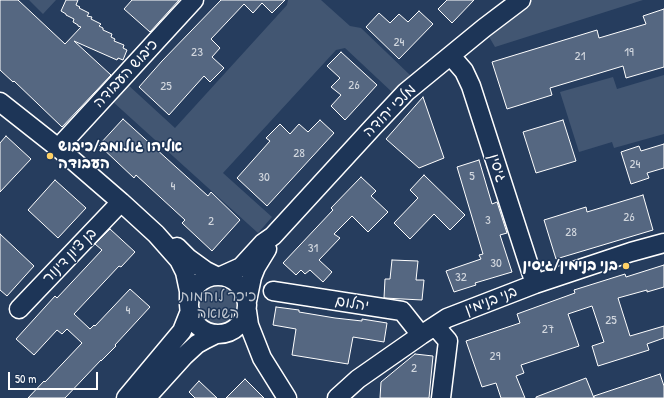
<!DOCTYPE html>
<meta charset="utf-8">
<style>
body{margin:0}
#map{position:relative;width:664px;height:398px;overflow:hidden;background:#263d5e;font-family:"Patrick Hand",sans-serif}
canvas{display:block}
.scale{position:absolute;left:8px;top:372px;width:90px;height:18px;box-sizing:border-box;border:2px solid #fff;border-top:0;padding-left:5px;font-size:12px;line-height:14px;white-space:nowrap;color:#fff;-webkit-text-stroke:3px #1d3557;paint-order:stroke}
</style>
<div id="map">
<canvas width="664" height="398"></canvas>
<div class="scale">50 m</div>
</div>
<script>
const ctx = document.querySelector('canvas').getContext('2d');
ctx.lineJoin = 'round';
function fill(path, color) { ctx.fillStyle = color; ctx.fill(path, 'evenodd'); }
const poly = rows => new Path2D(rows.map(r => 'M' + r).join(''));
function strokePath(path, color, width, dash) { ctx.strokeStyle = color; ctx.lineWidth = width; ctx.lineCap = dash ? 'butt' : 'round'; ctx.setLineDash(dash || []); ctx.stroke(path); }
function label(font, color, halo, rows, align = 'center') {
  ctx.font = font + ' "Patrick Hand","Playpen Sans Hebrew",sans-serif'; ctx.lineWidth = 3; ctx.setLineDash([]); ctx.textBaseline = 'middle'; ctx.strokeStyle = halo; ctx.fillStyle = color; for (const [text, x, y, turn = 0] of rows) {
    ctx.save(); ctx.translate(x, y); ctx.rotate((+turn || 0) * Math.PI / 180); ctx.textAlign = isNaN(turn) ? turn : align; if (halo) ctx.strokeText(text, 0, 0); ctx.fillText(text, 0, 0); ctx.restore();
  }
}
fill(poly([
 [29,0,56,0,43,14],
 [288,0,321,0,350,26,361,28,410,75,393,93,345,48,336,50,223,173,272,217,258,233,112,101,127,84,175,128,287,5],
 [521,0,643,0,495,47,484,28],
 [664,75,664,134,614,148,612,142,579,152,560,92,613,77,617,89],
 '197 305a21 21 0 1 1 42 0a21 21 0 1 1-42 0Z'
]), '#425672');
const building = poly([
 [0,0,18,0,65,44,81,27,78,26,78,25,73,22,74,19,66,15,66,14,61,11,66,0,78,0,76,5,80,7,79,8,89,13,87,16,92,17,91,19,101,24,99,26,103,28,103,30,112,34,111,37,115,39,114,41,124,45,123,48,127,50,123,60,118,58,117,60,74,41,111,75,62,127,14,81,13,82,0,70,0,0],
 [132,0,179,0,150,32,124,9,132,0],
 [221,0,285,0,272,13,262,3,253,13,244,4,211,39,220,48,212,57,224,68,210,82,204,76,169,115,139,87,162,61,221,0],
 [447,0,474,0,452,23,438,9,447,0],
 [664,9,664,67,626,78,623,66,550,88,552,95,507,109,492,62,597,30,599,38,646,24,643,16,664,9],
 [419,11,433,24,399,59,366,27,379,13,390,23,399,14,408,22,419,11],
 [341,52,377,85,345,120,331,106,341,95,331,87,340,78,327,66,341,52],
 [423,97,444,158,419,168,386,139,423,97],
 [123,119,208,196,211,192,240,220,212,251,182,223,185,220,136,175,134,178,99,145,123,119],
 [320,120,334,133,267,206,237,178,270,141,266,138,280,124,290,134,299,124,308,132,320,120],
 [563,120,576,161,536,173,523,132,563,120],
 [6,136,31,159,0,192,0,143,6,136],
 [664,144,664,168,647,173,649,178,631,184,621,152,639,146,641,151,664,144],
 [479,160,492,204,497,202,507,233,500,235,512,272,475,283,476,285,454,292,446,271,481,259,479,255,483,254,457,167,479,160],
 [424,175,465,215,450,230,434,214,410,239,394,223,418,198,410,190,424,175],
 [361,177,376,191,371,196,388,212,368,232,352,216,334,234,340,238,319,260,332,272,323,282,310,270,305,274,301,270,296,275,283,263,333,210,331,208,361,177],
 [55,180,86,208,58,238,28,210,55,180],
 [643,195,653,230,556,259,544,220,586,207,587,212,643,195],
 [110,229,135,252,121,267,119,266,74,314,90,329,94,325,95,326,130,289,150,307,115,345,116,346,101,361,101,360,65,398,28,398,44,381,45,382,82,343,67,329,62,334,57,330,34,355,16,339,55,296,57,298,102,250,95,244,110,229],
 [0,234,34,266,7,296,0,290,0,234],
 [392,260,418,261,416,280,424,280,422,300,384,298,385,279,390,279,392,260],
 [664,265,664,287,647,292,647,290,618,298,630,336,664,326,664,338,647,344,649,350,598,366,592,346,604,342,592,306,568,314,579,346,521,365,524,373,516,376,525,398,501,398,496,383,482,387,466,341,520,323,517,314,575,293,574,290,625,274,626,277,664,265],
 [276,307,299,310,299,312,335,318,362,321,362,319,387,323,384,342,353,337,348,364,292,355,296,329,273,325,276,307],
 [415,354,433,356,429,398,380,398,381,382,415,354],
 [660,374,664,386,664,398,536,398,536,397,586,378,594,398,594,396,660,374],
 [245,379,264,398,226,398,245,379],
 [199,381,217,398,195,398,189,392,199,381]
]);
fill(building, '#556781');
strokePath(building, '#fff', 1);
const minor = poly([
 [451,56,464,71,471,86,535,284],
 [0,102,62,151,121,202,156,234,179,260,185,272,189,291,189,302],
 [58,148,194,0],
 [177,247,188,258,199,266,206,271,216,276],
 '189 305a29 29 0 1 1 58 0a29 29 0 1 1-58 0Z',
 [221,276,241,267,263,243,273,236,373,127,406,92,484,28,521,0],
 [273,291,402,311,421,335],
 [247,301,252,277,256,267,267,249],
 [19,309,121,202],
 [247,311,249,325,262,358,287,398],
 [435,326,448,341,441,398],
 [126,398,182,331,190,311],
 [146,398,184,356,197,344,206,339,216,334],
 [337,398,358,379,421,335,447,318,535,284,631,252,664,243]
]);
strokePath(minor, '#fff', 21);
strokePath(minor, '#1d3557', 18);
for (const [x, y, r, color] of [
 [50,156,4,"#ffd166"],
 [626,266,4,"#ffd166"]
]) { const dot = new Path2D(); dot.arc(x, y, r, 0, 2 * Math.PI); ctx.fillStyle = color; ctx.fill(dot); strokePath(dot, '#1d3557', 1.5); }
label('13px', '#d4d9e0', null, [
 ["24",399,43],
 ["23",197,53],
 ["19",629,53],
 ["21",580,57],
 ["26",354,86],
 ["25",166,87],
 ["28",299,154],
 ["24",635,165],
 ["5",472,177],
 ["30",264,178],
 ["4",173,187],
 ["26",629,218],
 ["3",488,221],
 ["2",211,222],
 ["28",571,233],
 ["31",313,249],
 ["30",496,264],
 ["32",461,278],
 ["4",128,311],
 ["25",611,321],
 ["27",548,330],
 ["29",495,357],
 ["2",414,369]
]);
label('15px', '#fff', '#1d3557', [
 ["כיבוש העבודה",126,74,-47],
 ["מלכי יהודה",390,111,-45],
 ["גיסין",497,168,72],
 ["בן ציון דינור",70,256,-46],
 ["בני בנימין",491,301,-21],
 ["יהלום",352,304,9]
]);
label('bold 15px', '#fff', '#1d3557', [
 ["אליהו גולומב/כיבוש",58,147],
 ["העבודה",58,164],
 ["בני בנימין/גיסין",618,266,"right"]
], 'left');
label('15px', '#bdc4ce', '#1d3557', [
 ["כיכר לוחמות",218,297],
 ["השואה",218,314]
]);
</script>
